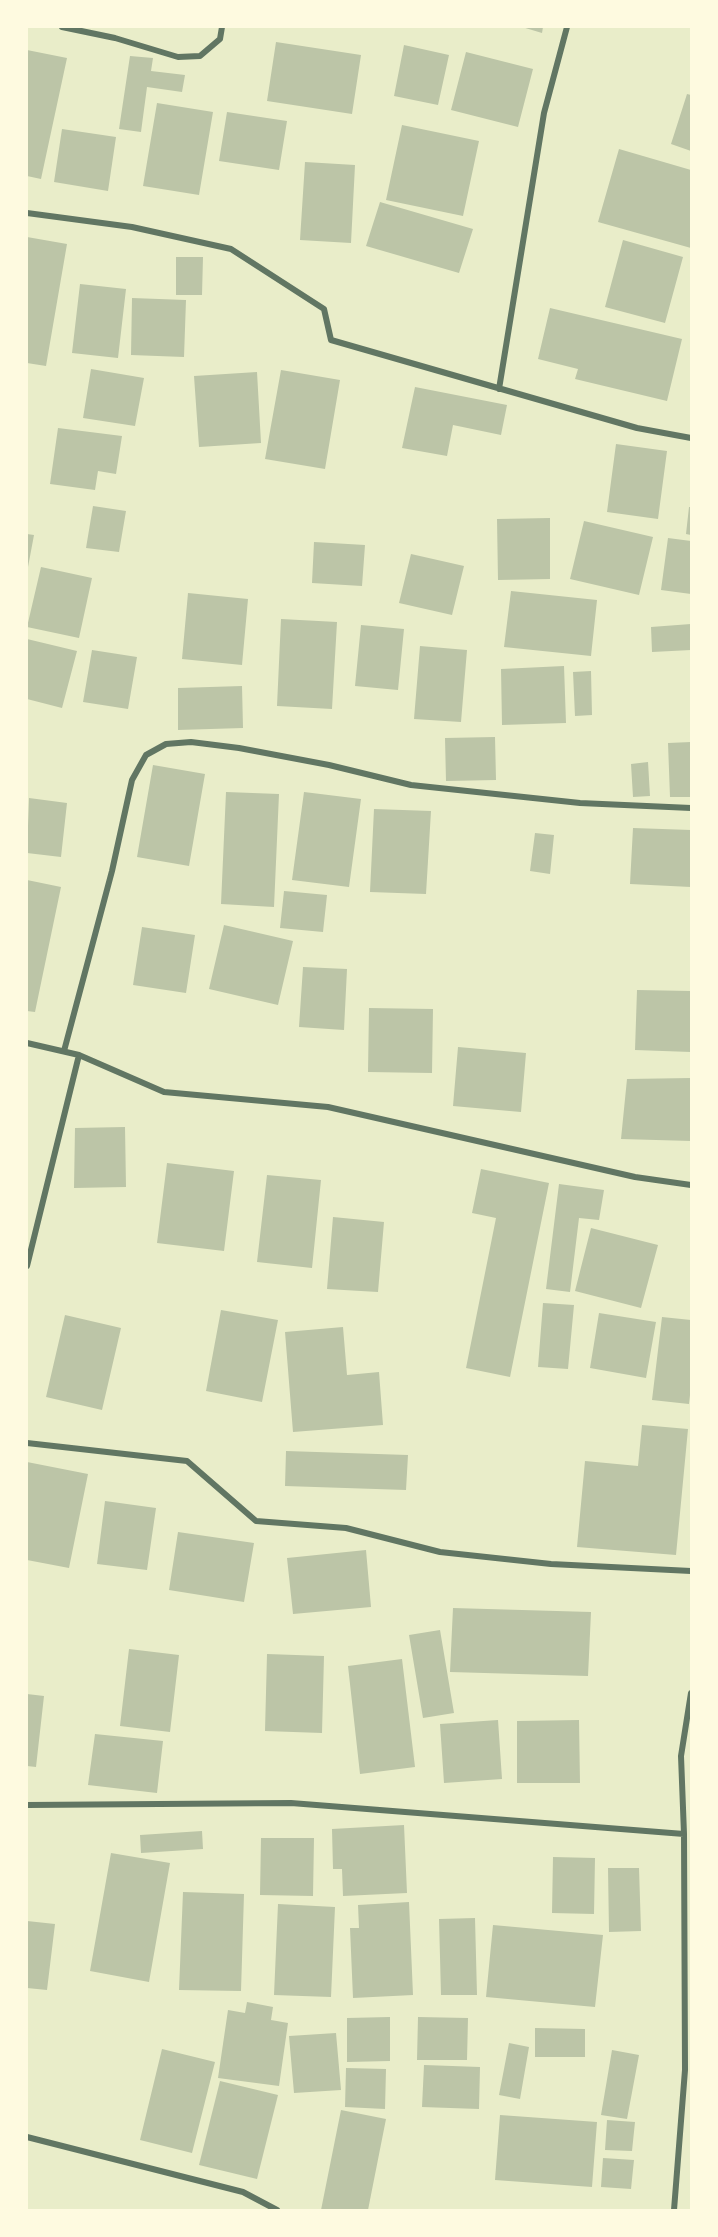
<!DOCTYPE html>
<style>
body{margin:0}
#map{position:relative;width:718px;height:2237px;overflow:hidden;background:#e9edc9;font-family:Montserrat,sans-serif}
canvas{display:block}
.frame{position:absolute;inset:0;border:28px solid #fefae0;pointer-events:none}
</style>
<div id="map">
<canvas width="718" height="2237"></canvas>
<div class="frame"></div>
</div>
<script>
const ctx = document.querySelector('canvas').getContext('2d');
ctx.lineJoin = 'round';
function fill(path, color) { ctx.fillStyle = color; ctx.fill(path, 'evenodd'); }
const poly = rows => new Path2D(rows.map(r => 'M' + r).join(''));
function strokePath(path, color, width, dash) { ctx.strokeStyle = color; ctx.lineWidth = width; ctx.lineCap = dash ? 'butt' : 'round'; ctx.setLineDash(dash || []); ctx.stroke(path); }
fill(poly([
 [522,27,543,27,542,33],
 [276,42,361,55,352,114,267,101],
 [404,45,449,55,438,105,394,96],
 [27,50,67,58,41,179,27,176],
 [466,52,533,69,518,127,451,110],
 [130,56,153,58,151,71,185,75,182,92,147,87,141,132,119,129],
 [687,94,691,95,691,151,671,144],
 [157,103,213,112,199,195,143,186],
 [227,112,287,121,279,170,219,161],
 [402,125,479,141,463,216,386,200],
 [62,129,116,137,108,191,54,182],
 [619,149,691,170,691,248,598,222],
 [305,162,355,165,351,243,300,240],
 [380,202,473,229,459,273,366,246],
 [27,237,67,244,46,366,27,363],
 [623,240,683,257,665,323,605,307],
 [176,257,203,257,202,295,176,295],
 [80,284,126,289,118,358,72,353],
 [132,298,186,300,184,357,131,355],
 [550,308,682,339,667,401,575,379,578,369,538,359],
 [91,369,144,378,135,426,83,418],
 [281,370,340,380,325,469,265,459],
 [257,372,261,443,199,447,194,376],
 [415,387,507,405,501,435,453,425,447,456,402,448],
 [58,428,122,436,116,474,98,471,95,490,50,484],
 [616,444,667,451,658,519,607,512],
 [93,506,126,511,119,552,86,548],
 [689,507,691,507,691,535,686,534],
 [550,518,550,579,498,580,497,519],
 [584,521,653,537,639,595,570,579],
 [27,534,34,535,28,567,27,567],
 [668,538,691,541,691,594,661,590],
 [314,542,365,545,362,586,312,583],
 [411,554,464,566,452,615,399,603],
 [41,567,92,578,79,638,27,627],
 [511,591,597,600,591,656,504,647],
 [188,593,248,599,242,665,182,659],
 [281,619,337,622,332,709,277,706],
 [691,624,691,650,652,652,651,627],
 [361,625,404,629,398,690,355,686],
 [27,639,77,651,62,708,27,699],
 [420,646,467,650,461,722,414,719],
 [92,650,137,657,128,709,83,702],
 [564,666,566,723,502,725,501,669],
 [591,671,592,715,575,716,573,672],
 [242,686,243,728,178,730,178,688],
 [495,737,496,780,446,781,445,738],
 [691,742,691,797,670,797,668,743],
 [648,762,650,796,633,797,631,764],
 [153,765,205,774,189,866,137,857],
 [226,792,279,794,274,907,221,904],
 [304,792,361,799,349,887,292,880],
 [29,798,67,803,61,857,27,853],
 [374,809,431,811,426,894,370,892],
 [633,828,691,830,691,887,630,884],
 [535,833,554,835,550,874,530,871],
 [27,880,61,887,35,1012,27,1011],
 [284,891,327,895,323,932,280,928],
 [224,925,293,941,278,1005,209,989],
 [142,927,195,935,186,993,133,985],
 [303,967,347,969,344,1030,299,1027],
 [637,990,691,991,691,1052,635,1050],
 [369,1008,433,1009,432,1073,368,1072],
 [458,1047,526,1053,521,1112,453,1106],
 [691,1078,691,1141,621,1139,627,1079],
 [125,1127,126,1187,74,1188,75,1128],
 [167,1163,234,1171,224,1251,157,1243],
 [481,1169,549,1183,510,1377,466,1368,496,1218,472,1213],
 [267,1175,321,1180,312,1268,257,1262],
 [559,1184,604,1190,599,1220,579,1218,570,1292,546,1289],
 [333,1217,384,1222,378,1292,327,1289],
 [591,1228,658,1245,641,1308,575,1291],
 [543,1303,574,1305,568,1369,538,1367],
 [221,1310,278,1320,262,1402,206,1391],
 [599,1313,656,1322,646,1378,590,1368],
 [65,1315,121,1328,102,1410,46,1397],
 [662,1317,691,1320,691,1386,689,1404,652,1400],
 [343,1327,347,1375,379,1372,383,1425,293,1432,285,1332],
 [642,1425,688,1429,676,1555,577,1547,585,1461,638,1466],
 [286,1451,408,1455,406,1490,285,1486],
 [27,1462,88,1474,69,1568,27,1560],
 [105,1501,156,1508,147,1570,97,1564],
 [178,1532,254,1543,244,1602,169,1590],
 [366,1550,371,1607,293,1614,287,1558],
 [453,1608,591,1612,588,1676,450,1672],
 [440,1630,454,1713,423,1718,409,1635],
 [129,1649,179,1655,170,1732,120,1726],
 [267,1654,324,1656,322,1733,265,1731],
 [402,1659,415,1767,360,1774,348,1666],
 [27,1694,44,1696,36,1767,27,1766],
 [498,1720,502,1779,444,1783,440,1724],
 [579,1720,580,1783,517,1783,517,1721],
 [95,1734,163,1741,157,1793,88,1785],
 [404,1825,407,1893,343,1896,342,1869,333,1869,332,1829],
 [202,1831,203,1849,141,1853,140,1835],
 [261,1838,314,1838,313,1896,260,1895],
 [111,1853,170,1863,149,1982,90,1971],
 [553,1857,595,1858,594,1914,552,1913],
 [608,1868,639,1868,641,1931,609,1932],
 [183,1892,244,1894,241,1991,179,1990],
 [409,1902,413,1995,353,1998,350,1928,359,1928,358,1905],
 [278,1904,335,1907,331,1997,274,1995],
 [475,1918,477,1995,441,1995,439,1919],
 [27,1921,55,1924,47,1990,27,1988],
 [493,1925,603,1935,595,2007,486,1997],
 [247,2002,273,2007,271,2020,288,2023,279,2086,218,2078,228,2010,245,2013],
 [390,2017,390,2061,347,2062,347,2018],
 [418,2017,468,2018,467,2060,417,2060],
 [535,2028,585,2029,585,2057,535,2057],
 [336,2033,341,2090,294,2093,289,2036],
 [509,2043,529,2047,520,2099,499,2095],
 [162,2049,215,2062,192,2153,140,2140],
 [612,2050,639,2055,627,2119,601,2115],
 [424,2065,480,2067,479,2109,422,2107],
 [346,2068,386,2069,385,2109,345,2107],
 [220,2081,278,2095,257,2179,199,2165],
 [341,2110,386,2119,368,2210,321,2210],
 [500,2115,597,2122,592,2187,495,2180],
 [607,2120,635,2122,632,2151,605,2150],
 [603,2158,634,2160,631,2189,601,2187]
]), '#bcc5a7');
strokePath(poly([
 [62,27,115,38,178,57,200,56,220,39,222,27],
 [27,213,132,227,231,249,324,309,331,340,637,428,691,438],
 [499,389,544,113,567,27],
 [27,1043,79,1055,164,1092,328,1107,635,1177,691,1185],
 [64,1051,112,871,132,780,146,755,166,744,191,742,239,748,329,765,411,785,580,803,691,808],
 [27,1266,79,1055],
 [27,1443,187,1461,256,1521,346,1528,440,1552,551,1564,691,1571],
 [27,1805,291,1803,684,1834],
 [27,2137,243,2192,277,2210],
 [674,2210,685,2070,684,1834,681,1756,691,1693]
]), '#617663', 6);
</script>
